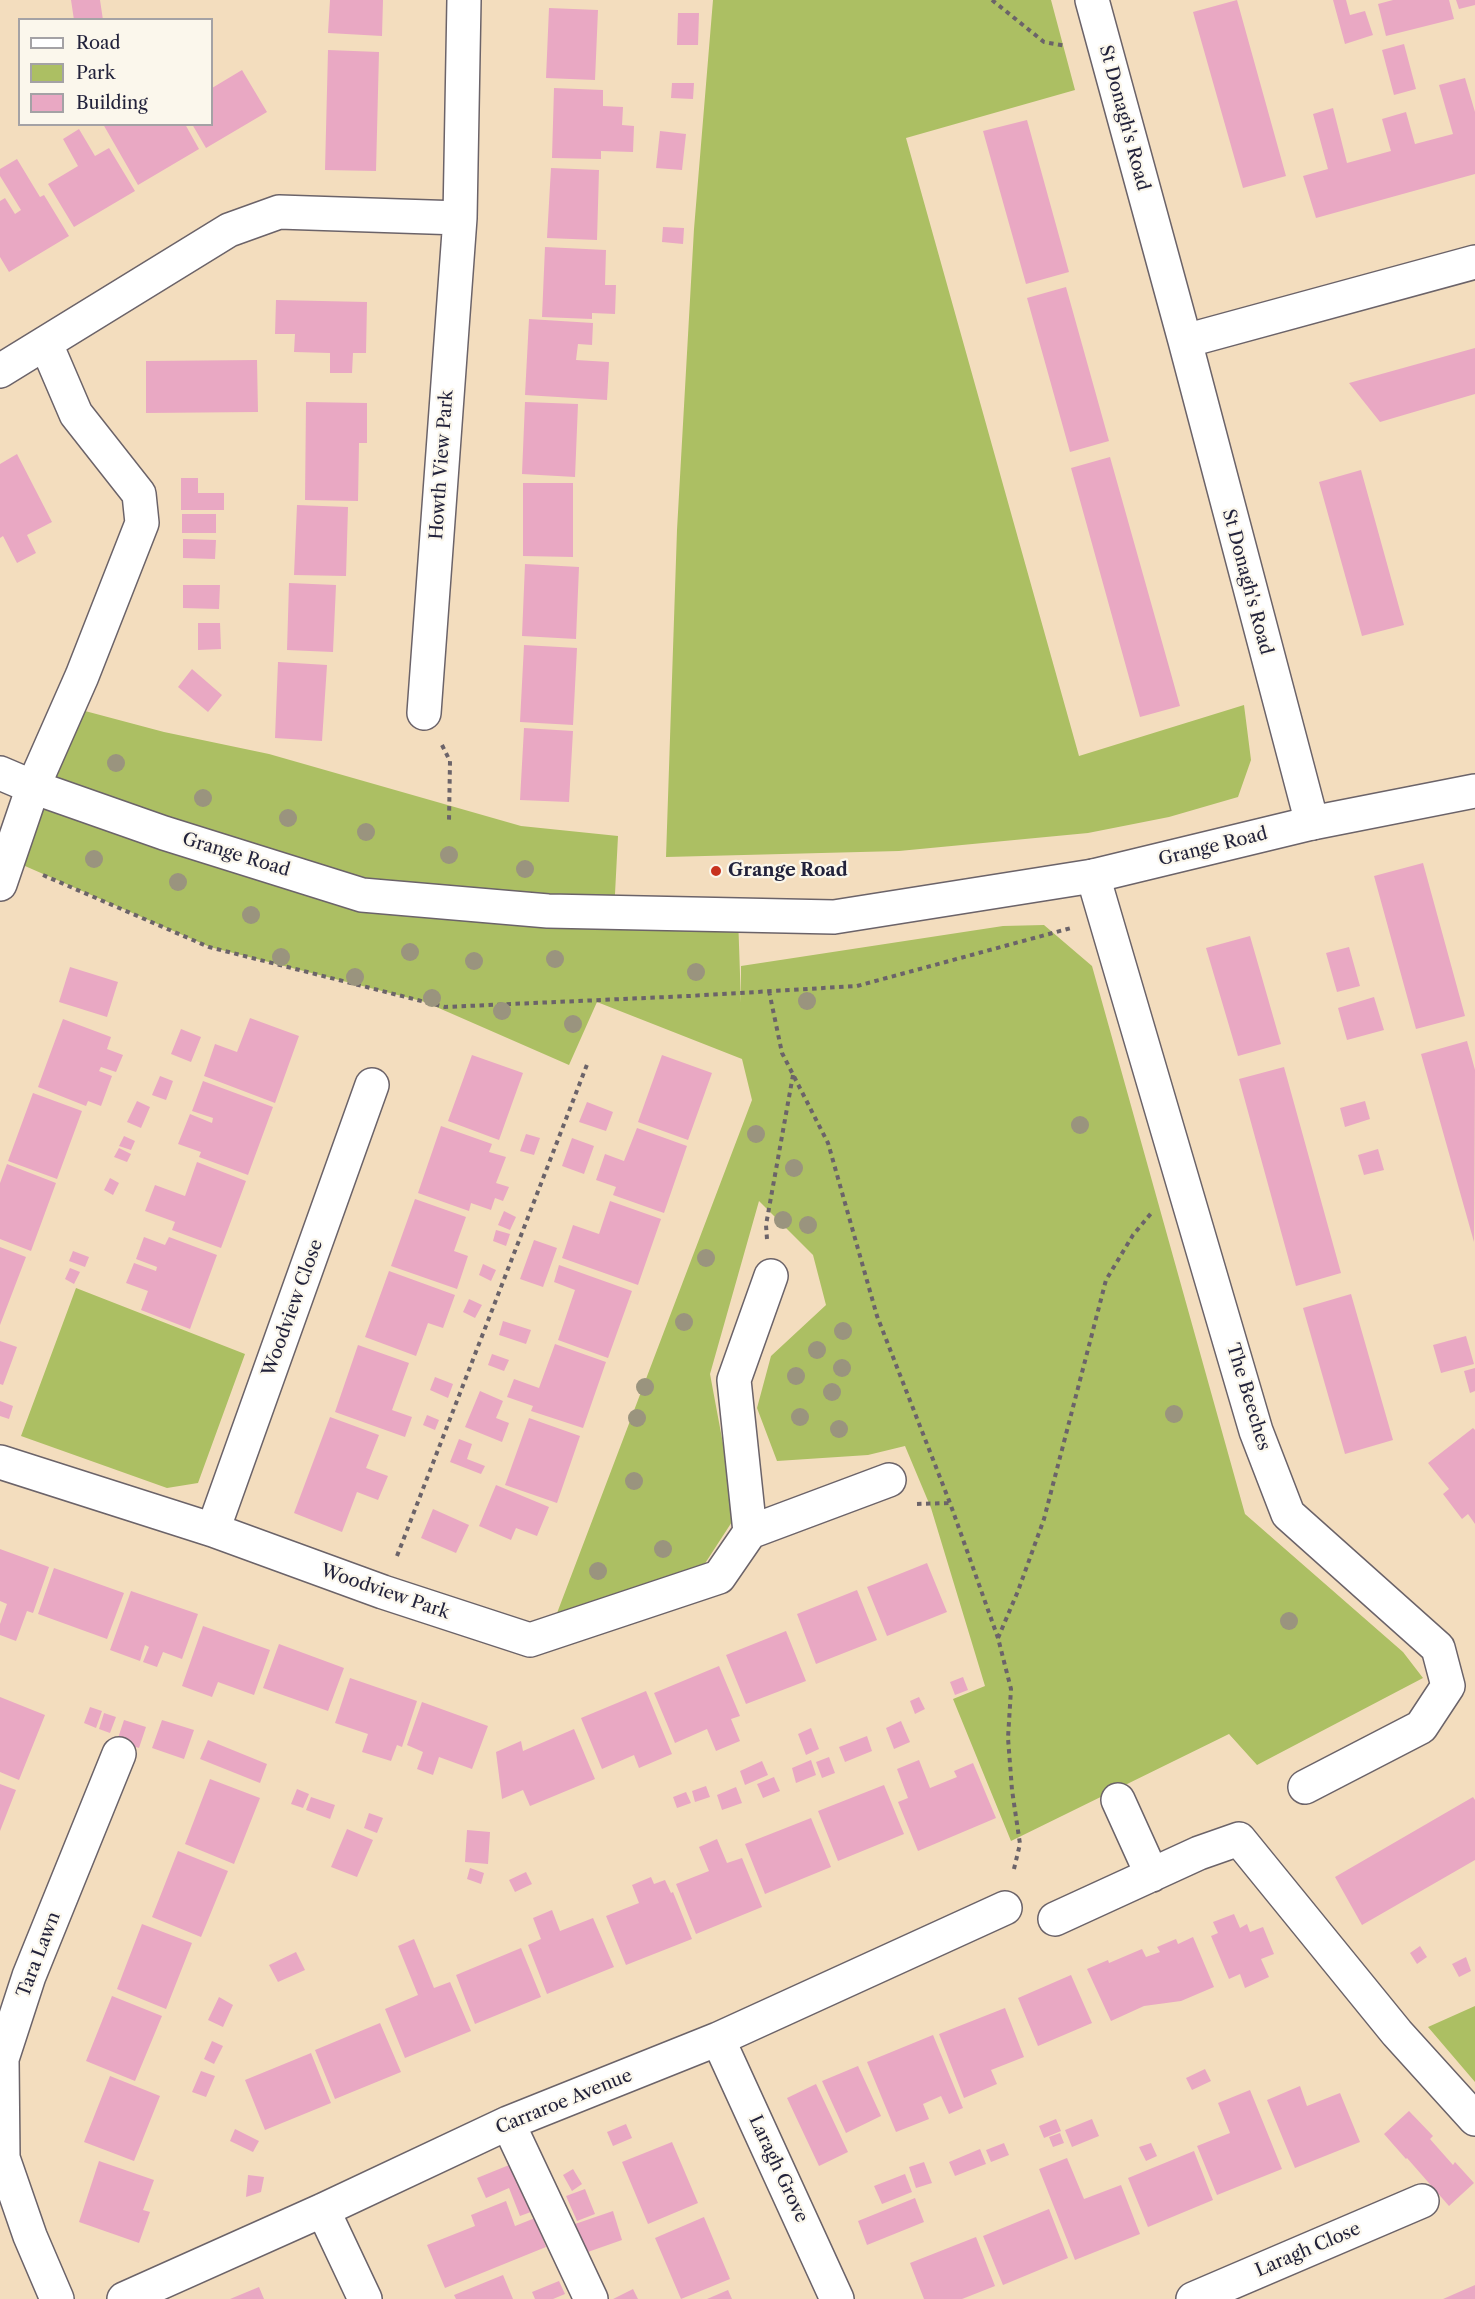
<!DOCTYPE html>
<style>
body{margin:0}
#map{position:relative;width:1475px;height:2299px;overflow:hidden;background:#f3ddbe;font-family:"Libre Caslon Text",serif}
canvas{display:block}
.legend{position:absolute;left:18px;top:18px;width:195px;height:108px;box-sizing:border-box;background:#fbf7ec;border:2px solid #a4a2a5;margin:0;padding:8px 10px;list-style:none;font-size:18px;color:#22223b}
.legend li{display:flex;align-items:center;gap:12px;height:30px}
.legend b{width:30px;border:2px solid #a4a2a5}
</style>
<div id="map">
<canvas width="1475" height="2299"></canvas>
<ul class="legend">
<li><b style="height:8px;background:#fff"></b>Road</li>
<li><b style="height:16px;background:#acbf63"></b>Park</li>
<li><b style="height:16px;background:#e9a8c3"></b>Building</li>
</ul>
</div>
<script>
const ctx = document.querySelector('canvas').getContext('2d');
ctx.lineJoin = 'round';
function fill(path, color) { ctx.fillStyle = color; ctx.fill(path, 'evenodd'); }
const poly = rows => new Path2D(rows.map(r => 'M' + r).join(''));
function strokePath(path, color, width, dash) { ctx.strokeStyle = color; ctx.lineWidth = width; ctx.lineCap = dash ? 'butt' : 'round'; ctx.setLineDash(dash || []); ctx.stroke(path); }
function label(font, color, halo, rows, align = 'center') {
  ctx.font = font + ' "Libre Caslon Text",serif'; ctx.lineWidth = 4.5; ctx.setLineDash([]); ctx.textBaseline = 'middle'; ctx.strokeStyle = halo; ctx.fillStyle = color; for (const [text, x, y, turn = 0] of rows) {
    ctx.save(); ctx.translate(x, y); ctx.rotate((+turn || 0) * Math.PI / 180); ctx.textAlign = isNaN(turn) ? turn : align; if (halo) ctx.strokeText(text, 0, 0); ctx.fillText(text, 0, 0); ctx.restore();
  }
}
fill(poly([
 [713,0,1051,0,1075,90,906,138,1079,756,1244,705,1251,760,1238,797,1169,817,1088,833,899,851,666,857,677,530,694,229],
 [70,707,164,732,269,754,521,826,618,836,614,913,738,916,741,1003,741,966,1003,926,1044,925,1092,966,1245,1514,1403,1652,1423,1678,1257,1765,1229,1734,1011,1841,953,1699,985,1686,931,1508,905,1446,868,1455,777,1461,757,1408,771,1356,826,1305,813,1255,759,1201,710,1374,726,1460,739,1511,704,1565,554,1621,752,1100,742,1059,597,1002,569,1065,425,1002,210,947,9,859,34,786],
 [76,1288,245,1354,198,1483,167,1488,21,1436],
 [1475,2006,1475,2082,1428,2027]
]), '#acbf63');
fill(poly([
 [71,0,100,0,103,20,74,20],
 [330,0,383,0,382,36,328,33],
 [1237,0,1286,176,1243,188,1193,12],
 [1333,0,1346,0,1350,15,1365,11,1373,35,1345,44],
 [1393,0,1449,0,1454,19,1386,36,1378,4],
 [1456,0,1475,0,1475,5,1459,9],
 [549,8,598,10,595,80,546,78],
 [678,13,699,13,698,45,677,45],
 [1404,44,1416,89,1394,95,1382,50],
 [328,50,379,52,376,171,325,170],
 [242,70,267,112,206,148,192,124,212,124,212,88],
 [1465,78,1475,112,1475,174,1316,218,1303,176,1328,169,1313,114,1333,108,1347,163,1391,151,1382,119,1406,112,1415,144,1453,134,1439,85],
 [672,83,694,83,693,99,671,98],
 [554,88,603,90,603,106,623,107,622,125,634,126,633,152,601,151,601,159,552,158],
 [1027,120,1069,272,1026,284,983,131],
 [103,124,185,124,199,149,138,185],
 [79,129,95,156,109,148,135,191,74,227,48,184,78,166,63,139],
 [660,131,686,134,682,170,656,168],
 [17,159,40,197,44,195,69,236,9,272,0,257,0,201,5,198,15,214,21,210,0,176,0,169],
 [551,168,599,170,597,240,547,238],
 [663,227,684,228,683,244,662,242],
 [545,247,606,250,605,285,616,285,615,314,592,313,592,319,542,317],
 [1066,287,1109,441,1070,452,1027,298],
 [276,300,367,302,366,353,353,353,352,373,330,373,330,353,294,352,295,334,275,334],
 [529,319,593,323,592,345,578,344,576,360,609,362,607,400,525,395],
 [1475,348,1475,394,1380,422,1349,383],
 [257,360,258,412,146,413,146,361],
 [306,402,367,403,367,443,359,443,358,501,305,500],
 [525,402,578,404,575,477,522,474],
 [17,454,52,522,27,535,36,553,17,563,3,536,0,538,0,464],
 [1110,457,1180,706,1140,717,1071,468],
 [1361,470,1404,625,1362,636,1319,482],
 [181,478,198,478,198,493,224,493,224,510,181,510],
 [523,483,573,483,573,557,523,556],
 [297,505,348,507,346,576,294,575],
 [182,514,216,514,216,533,182,533],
 [183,539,216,540,215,559,183,558],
 [525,564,579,567,576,639,522,636],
 [289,583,336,585,333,652,287,650],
 [183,585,220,585,219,609,183,608],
 [198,623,220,623,221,649,198,650],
 [524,645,577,648,573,725,520,722],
 [278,662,327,665,322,741,275,738],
 [192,669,222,695,208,712,178,687],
 [524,728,573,731,569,802,520,800],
 [1423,863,1465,1016,1416,1029,1374,876],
 [1250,936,1281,1044,1238,1056,1206,948],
 [1349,947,1360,986,1337,992,1326,953],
 [70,967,118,982,107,1017,59,1002],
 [1374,997,1384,1030,1347,1040,1338,1008],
 [250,1018,299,1036,275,1103,204,1076,215,1044,237,1052],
 [63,1019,111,1037,107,1049,123,1055,116,1072,101,1067,99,1071,112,1076,101,1106,88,1101,86,1106,38,1087],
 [181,1029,201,1037,191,1062,171,1054],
 [1467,1041,1475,1070,1474,1242,1421,1054],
 [472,1055,523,1073,499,1140,448,1121],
 [662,1055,712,1073,688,1140,638,1122],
 [1284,1067,1341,1273,1296,1286,1239,1079],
 [160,1076,173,1081,166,1100,152,1095],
 [203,1081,273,1107,248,1175,199,1157,201,1152,178,1144,190,1114,212,1123,213,1118,192,1111],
 [33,1093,82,1111,57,1179,8,1161],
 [137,1101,150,1107,141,1128,127,1122],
 [1365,1101,1370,1119,1345,1127,1340,1108],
 [587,1102,613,1112,606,1131,579,1122],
 [441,1126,492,1144,489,1152,506,1157,496,1183,509,1187,503,1201,495,1198,491,1210,471,1203,469,1211,418,1193],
 [637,1128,687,1146,664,1213,613,1195,616,1187,596,1180,605,1154,624,1161],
 [526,1134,540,1138,534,1155,520,1151],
 [124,1136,135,1141,131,1150,119,1146],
 [572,1138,594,1146,584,1174,562,1166],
 [119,1148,131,1154,127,1162,114,1157],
 [1378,1149,1384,1170,1364,1175,1358,1155],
 [197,1162,246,1181,221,1248,172,1230,175,1222,145,1211,155,1185,185,1196],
 [7,1164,56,1183,31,1251,0,1239,0,1183],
 [110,1178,119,1183,113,1195,104,1190],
 [415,1199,466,1217,454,1251,468,1256,457,1289,391,1266],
 [610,1201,661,1219,638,1285,562,1258,573,1225,599,1234],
 [504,1211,516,1217,510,1230,498,1225],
 [496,1230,510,1234,506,1246,493,1241],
 [144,1237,165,1245,169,1237,217,1255,190,1329,141,1310,148,1291,126,1283,134,1263,156,1271,157,1267,136,1259],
 [534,1240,557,1248,543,1287,520,1279],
 [0,1247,26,1257,0,1325],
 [73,1251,89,1257,85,1267,69,1261],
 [483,1264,496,1270,491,1281,479,1275],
 [559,1265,632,1291,608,1358,558,1340,575,1290,554,1282],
 [70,1268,80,1272,74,1284,65,1279],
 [389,1271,455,1295,443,1328,428,1323,416,1356,365,1337],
 [1351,1294,1393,1440,1345,1454,1303,1308],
 [469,1299,482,1305,475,1318,463,1312],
 [503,1321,531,1330,526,1344,499,1335],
 [1466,1336,1474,1364,1441,1373,1433,1345],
 [0,1341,17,1347,3,1385,0,1384],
 [555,1344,606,1362,583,1428,531,1411,533,1406,507,1397,514,1379,539,1388],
 [358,1345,409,1363,392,1410,412,1417,405,1437,335,1412],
 [492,1354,509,1360,504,1371,488,1365],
 [1475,1368,1475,1391,1470,1393,1464,1371],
 [435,1377,453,1384,448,1398,430,1390],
 [480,1391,503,1401,496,1418,509,1423,502,1442,465,1427],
 [0,1401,13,1406,9,1419,0,1416],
 [427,1415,439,1420,435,1430,423,1425],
 [330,1417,379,1435,366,1468,388,1476,378,1500,357,1492,342,1532,294,1513],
 [529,1418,580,1436,557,1503,505,1485],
 [1473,1428,1475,1430,1475,1524,1468,1514,1462,1519,1443,1494,1449,1489,1428,1463],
 [459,1439,472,1444,467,1459,485,1466,481,1474,450,1462],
 [496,1485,549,1507,537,1536,516,1528,511,1540,479,1526],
 [433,1509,469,1525,456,1553,421,1538],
 [0,1549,49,1567,33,1613,27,1611,16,1641,0,1635,0,1624,7,1604,0,1601],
 [927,1563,947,1612,887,1636,867,1587],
 [54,1568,124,1593,107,1639,38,1614],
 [857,1590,877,1640,816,1664,797,1614],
 [131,1591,198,1614,182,1659,163,1652,157,1667,143,1662,149,1647,145,1645,140,1661,110,1650],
 [203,1626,270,1650,254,1695,218,1682,212,1697,182,1686],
 [786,1631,806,1681,746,1704,726,1655],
 [279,1644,344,1668,328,1711,263,1688],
 [719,1666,740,1716,731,1719,740,1741,716,1751,707,1729,675,1743,654,1693],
 [963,1677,968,1690,955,1695,950,1682],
 [350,1678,417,1701,402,1747,397,1745,391,1761,362,1752,368,1734,335,1723],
 [646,1691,672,1754,639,1768,634,1755,602,1769,581,1718],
 [0,1697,45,1715,19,1780,0,1772],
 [919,1697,925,1709,915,1714,910,1701],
 [422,1702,488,1726,472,1769,439,1757,433,1775,417,1769,423,1752,407,1745],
 [90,1707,102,1711,96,1728,84,1723],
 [104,1713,116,1717,110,1733,99,1729],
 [124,1720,146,1727,139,1748,117,1741],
 [162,1720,194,1730,184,1759,152,1748],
 [901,1721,910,1742,894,1749,886,1728],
 [811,1728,819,1749,806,1755,798,1734],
 [574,1729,595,1779,530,1806,523,1790,502,1799,496,1752,521,1741,523,1751],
 [867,1736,872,1751,845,1762,839,1747],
 [208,1740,267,1764,260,1783,200,1759],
 [829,1757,835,1773,822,1778,816,1762],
 [811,1760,816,1775,796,1783,792,1768],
 [919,1760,930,1788,957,1777,954,1771,973,1763,996,1818,918,1851,898,1802,908,1798,897,1769],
 [762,1761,768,1775,745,1785,740,1771],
 [774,1777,780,1791,763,1798,757,1784],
 [210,1779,260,1798,234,1864,185,1844],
 [0,1784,16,1790,0,1831],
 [884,1785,904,1834,838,1861,818,1811],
 [706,1786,710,1797,695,1802,692,1791],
 [736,1787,742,1803,722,1810,717,1795],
 [297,1789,309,1794,303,1808,291,1804],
 [686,1792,691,1803,677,1808,673,1797],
 [311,1797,335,1805,330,1819,306,1810],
 [1473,1797,1475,1800,1475,1860,1362,1925,1335,1877],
 [369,1813,383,1818,377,1833,364,1828],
 [811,1818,831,1867,765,1894,745,1844],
 [347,1829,373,1840,357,1877,331,1867],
 [467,1830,490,1832,488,1864,465,1862],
 [717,1839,727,1863,742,1858,762,1907,696,1934,676,1884,709,1871,699,1847],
 [178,1851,228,1871,201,1937,152,1917],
 [470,1868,484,1873,481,1884,467,1879],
 [526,1872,532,1884,515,1892,509,1880],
 [651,1877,654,1884,665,1880,671,1893,673,1892,692,1939,626,1965,606,1916,639,1903,632,1885],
 [552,1910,560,1931,593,1918,614,1967,547,1994,528,1945,541,1939,533,1918],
 [1234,1914,1240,1928,1247,1924,1250,1932,1263,1927,1274,1954,1261,1959,1269,1977,1245,1988,1240,1974,1229,1979,1211,1936,1218,1933,1213,1922],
 [142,1924,192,1943,166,2009,117,1989],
 [1193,1937,1214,1987,1181,2001,1144,2006,1111,2021,1087,1969,1108,1960,1109,1963,1142,1949,1146,1957,1160,1952,1157,1947,1176,1939,1178,1944],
 [414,1939,434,1988,450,1982,471,2031,405,2058,385,2009,418,1995,398,1946],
 [1420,1946,1427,1957,1417,1964,1410,1953],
 [521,1948,541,1997,475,2024,456,1975],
 [296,1952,305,1970,278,1982,269,1965],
 [1466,1957,1471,1971,1459,1977,1452,1964],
 [1071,1975,1092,2023,1038,2046,1018,1998],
 [112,1996,162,2016,135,2081,86,2061],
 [219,1997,233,2005,223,2027,208,2020],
 [1005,2008,1024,2057,991,2070,997,2084,964,2098,939,2034],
 [380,2023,401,2072,335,2099,315,2050],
 [933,2035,963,2108,949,2114,941,2096,923,2104,929,2119,896,2132,867,2062],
 [212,2041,223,2046,214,2064,204,2059],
 [311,2053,331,2103,265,2130,245,2080],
 [858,2066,881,2116,846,2133,822,2081],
 [1205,2069,1211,2081,1192,2090,1186,2078],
 [201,2071,215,2076,206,2097,192,2092],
 [110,2076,160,2096,134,2161,84,2142],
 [816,2084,848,2152,819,2166,787,2098],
 [1300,2086,1307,2106,1340,2093,1360,2142,1295,2168,1267,2100],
 [1250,2090,1282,2169,1217,2195,1197,2146,1230,2133,1218,2103],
 [1409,2111,1433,2136,1430,2139,1453,2165,1455,2162,1474,2183,1449,2206,1407,2158,1406,2159,1384,2134],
 [1056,2119,1061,2131,1044,2138,1039,2126],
 [1092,2119,1099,2136,1072,2147,1065,2130],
 [626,2124,632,2138,613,2146,607,2132],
 [235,2129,259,2141,253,2152,230,2141],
 [1060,2133,1064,2143,1053,2147,1049,2137],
 [672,2142,698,2203,648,2224,622,2162],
 [1004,2143,1009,2155,991,2162,986,2150],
 [1151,2143,1157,2156,1146,2161,1139,2147],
 [980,2149,986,2164,955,2176,949,2162],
 [1194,2151,1213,2200,1148,2227,1128,2178],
 [1067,2158,1084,2199,1121,2185,1140,2234,1075,2260,1039,2169],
 [99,2161,154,2180,143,2210,150,2212,139,2243,79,2222],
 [519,2161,539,2209,520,2216,509,2188,486,2198,477,2178],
 [924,2162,932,2183,916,2188,909,2167],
 [573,2169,582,2184,572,2191,563,2175],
 [905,2174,912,2192,882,2204,874,2186],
 [248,2175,264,2177,261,2192,246,2197],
 [585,2189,595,2214,577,2221,566,2196],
 [915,2198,924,2222,867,2245,858,2221],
 [506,2201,515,2226,535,2218,546,2247,445,2288,427,2245,475,2226,471,2215],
 [1049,2209,1068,2258,1003,2285,983,2236],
 [613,2211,622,2240,585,2253,575,2224],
 [704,2217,730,2279,681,2299,655,2238],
 [976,2237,995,2286,962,2299,924,2299,910,2263],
 [503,2275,513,2299,456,2299,454,2295],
 [559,2281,565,2294,553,2299,535,2299,532,2292],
 [1475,2285,1475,2299,1443,2299],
 [259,2287,264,2299,230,2299],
 [633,2289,638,2299,613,2299],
 [728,2290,732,2299,707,2299]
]), '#e9a8c3');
const minor = poly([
 [1092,0,1185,341,1312,823],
 [1185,341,1475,262],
 [0,371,229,230,279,212,460,218],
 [424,713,460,218,464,0],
 [1093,876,1256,1431,1288,1514,1438,1648,1448,1686,1421,1727,1305,1787],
 [0,884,33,787,82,676,142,523,139,494,76,414,46,344],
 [0,1462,213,1530,383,1592,530,1640,719,1577,750,1532,734,1380,771,1276],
 [213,1530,372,1085],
 [750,1532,889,1480],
 [1118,1800,1152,1875],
 [1055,1919,1199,1853,1239,1839,1397,2033,1475,2119],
 [718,2039,837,2299],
 [508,2123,591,2299],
 [323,2210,365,2299],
 [57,2299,30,2236,3,2158,2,2059,29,1976,119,1754],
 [124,2299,323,2210,508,2123,718,2039,1005,1908],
 [1193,2299,1422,2201]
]);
const major = poly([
 [0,773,33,787,164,833,362,895,548,911,834,917,1093,876,1312,823,1475,791]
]);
strokePath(minor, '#6b6369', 36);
strokePath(major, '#6b6369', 36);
strokePath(poly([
 [992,0,1044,42,1066,46],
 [442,745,450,761,449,821],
 [43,875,209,947,445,1007,689,996,857,986,1071,928],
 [769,991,782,1053,828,1143,877,1316,950,1503,998,1638,1011,1689,1008,1738,1012,1790,1020,1844,1013,1873],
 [767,1239,766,1225,793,1075],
 [917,1504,950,1503],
 [397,1556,588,1062],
 [998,1638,1018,1591,1044,1519,1106,1280,1133,1235,1153,1211]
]), '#6b6369', 4, [4.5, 4.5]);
strokePath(minor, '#fff', 33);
strokePath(major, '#fff', 33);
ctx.fillStyle = '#9a947e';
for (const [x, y] of [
 [116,763],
 [203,798],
 [288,818],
 [366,832],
 [449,855],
 [94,859],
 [525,869],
 [178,882],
 [251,915],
 [410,952],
 [281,957],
 [555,959],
 [474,961],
 [696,972],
 [355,977],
 [432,998],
 [807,1001],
 [502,1011],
 [573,1024],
 [1080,1125],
 [756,1134],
 [794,1168],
 [783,1220],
 [808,1225],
 [706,1258],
 [684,1322],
 [843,1331],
 [817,1350],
 [842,1368],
 [796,1376],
 [645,1387],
 [832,1392],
 [1174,1414],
 [800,1417],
 [637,1418],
 [839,1429],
 [634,1481],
 [663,1549],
 [598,1571],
 [1289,1621]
]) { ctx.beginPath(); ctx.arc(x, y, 9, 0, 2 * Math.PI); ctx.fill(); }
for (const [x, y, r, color] of [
 [716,871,6,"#c8321e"]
]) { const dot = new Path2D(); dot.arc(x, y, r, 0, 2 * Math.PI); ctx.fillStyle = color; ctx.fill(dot); strokePath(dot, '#fbf7ec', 2); }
label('18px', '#22223b', '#fbf7ec', [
 ["St Donagh's Road",1124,118,75],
 ["Howth View Park",442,465,-86],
 ["St Donagh's Road",1247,582,75],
 ["Grange Road",1213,847,-14],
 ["Grange Road",236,855,17],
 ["Woodview Close",293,1308,-70],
 ["The Beeches",1248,1397,73],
 ["Woodview Park",385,1592,19],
 ["Tara Lawn",39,1955,-69],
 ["Carraroe Avenue",564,2102,-22],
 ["Laragh Grove",778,2169,65],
 ["Laragh Close",1308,2250,-23]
]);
label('bold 18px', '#22223b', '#fbf7ec', [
 ["Grange Road",728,871]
], 'left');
</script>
